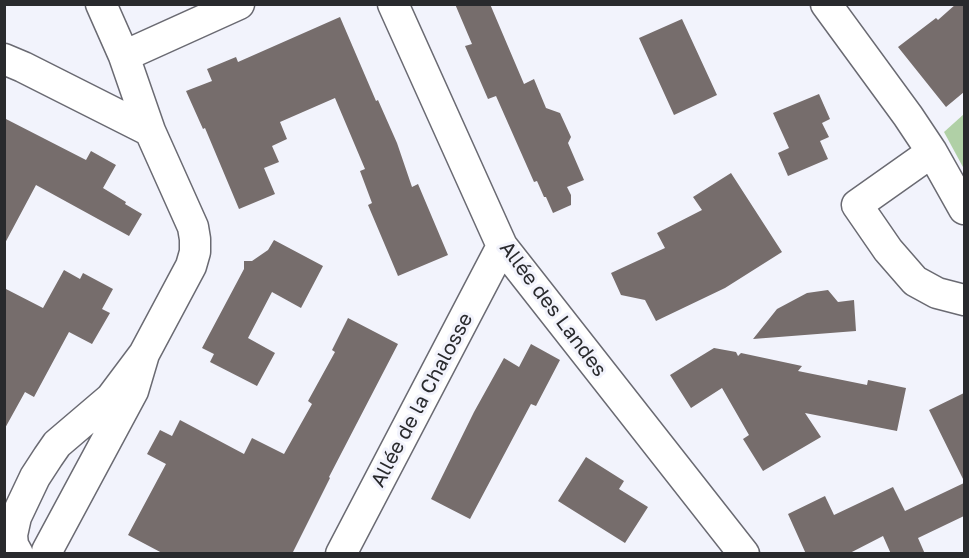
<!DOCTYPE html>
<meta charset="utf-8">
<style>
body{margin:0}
#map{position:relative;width:969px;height:558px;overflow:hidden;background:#f2f3fc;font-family:"Golos Text",sans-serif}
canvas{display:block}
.frame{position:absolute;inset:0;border:6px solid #292a2d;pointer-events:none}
</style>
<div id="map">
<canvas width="969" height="558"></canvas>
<div class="frame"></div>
</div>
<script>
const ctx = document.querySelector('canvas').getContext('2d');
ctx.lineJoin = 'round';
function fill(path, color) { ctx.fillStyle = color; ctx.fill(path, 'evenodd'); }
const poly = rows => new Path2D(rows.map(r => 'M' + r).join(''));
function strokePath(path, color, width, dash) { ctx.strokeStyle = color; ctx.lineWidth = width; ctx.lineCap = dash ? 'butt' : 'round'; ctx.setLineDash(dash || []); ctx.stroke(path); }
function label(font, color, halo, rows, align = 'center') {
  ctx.font = font + ' "Golos Text",sans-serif'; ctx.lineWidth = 6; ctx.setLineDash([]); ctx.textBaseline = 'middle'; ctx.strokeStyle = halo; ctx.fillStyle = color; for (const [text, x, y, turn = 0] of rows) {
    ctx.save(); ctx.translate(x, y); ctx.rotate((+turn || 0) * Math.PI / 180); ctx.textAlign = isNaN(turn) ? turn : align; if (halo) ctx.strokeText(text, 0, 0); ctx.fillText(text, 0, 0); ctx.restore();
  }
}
fill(poly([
 [964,114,964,169,944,132]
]), '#b0d0a6');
fill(poly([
 [455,4,490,4,524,84,534,79,546,108,560,113,571,137,568,143,584,180,567,187,571,195,571,205,553,213,546,197,544,197,537,181,534,182,496,96,488,99,465,46,472,44],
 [956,4,964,4,964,92,946,107,898,47,936,18,938,20],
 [340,17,376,101,378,100,397,143,412,187,418,184,448,255,398,276,368,205,372,203,360,171,365,169,335,98,280,122,287,139,272,146,279,162,264,168,275,194,239,209,205,128,203,129,186,91,212,81,207,69,236,57,238,62],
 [682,19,717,95,674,115,639,38],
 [819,94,830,119,822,123,829,137,820,141,828,159,788,176,778,153,789,148,773,113],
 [4,118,86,160,91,151,116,165,103,188,126,202,125,204,142,214,129,236,36,185,4,245],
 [731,173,782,252,725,288,656,321,645,300,621,295,611,273,665,248,657,233,702,210,693,197],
 [274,240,323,266,301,308,272,292,248,338,275,353,257,386,210,362,214,354,202,348,244,269,244,261,252,261,268,250],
 [64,270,80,279,83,273,113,289,102,309,110,313,92,344,69,332,34,397,25,392,4,430,4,288,43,308],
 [828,290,838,302,854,300,856,331,753,339,777,309,807,293],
 [348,318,398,344,329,477,330,478,292,554,164,554,128,535,166,464,147,454,160,430,172,436,180,420,244,454,252,438,284,454,312,404,308,401,335,352,332,350],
 [531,344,560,360,536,406,531,404,470,519,431,499,474,412,504,358,519,367],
 [714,348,736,352,738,356,741,353,802,366,798,371,867,385,868,380,906,388,897,431,805,413,821,437,763,471,743,439,749,435,722,388,691,408,670,375],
 [964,393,964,481,929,410],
 [586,457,624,481,619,489,648,507,625,543,558,501],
 [964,483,964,516,918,538,925,554,891,554,883,536,848,554,806,554,788,514,825,496,834,515,893,487,905,511]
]), '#766d6c');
const minor = poly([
 [101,4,124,56],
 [393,4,502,246,744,554],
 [826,4,908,116,932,152,964,209],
 [4,59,23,67,150,131],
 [932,152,857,205,888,250,915,281,937,293,964,300],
 [144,354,191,266,195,252,195,239,193,227,150,131,124,56,239,4],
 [18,554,13,545,12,535,16,517,35,477,48,457,57,444,111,398,144,354,133,391,47,551],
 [341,554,502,246]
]);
strokePath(minor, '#6a6a72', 33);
strokePath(minor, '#fff', 30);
label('20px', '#292a2d', '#f2f3fc', [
 ["Allée des Landes",553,309,53],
 ["Allée de la Chalosse",422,400,-62]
]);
</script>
